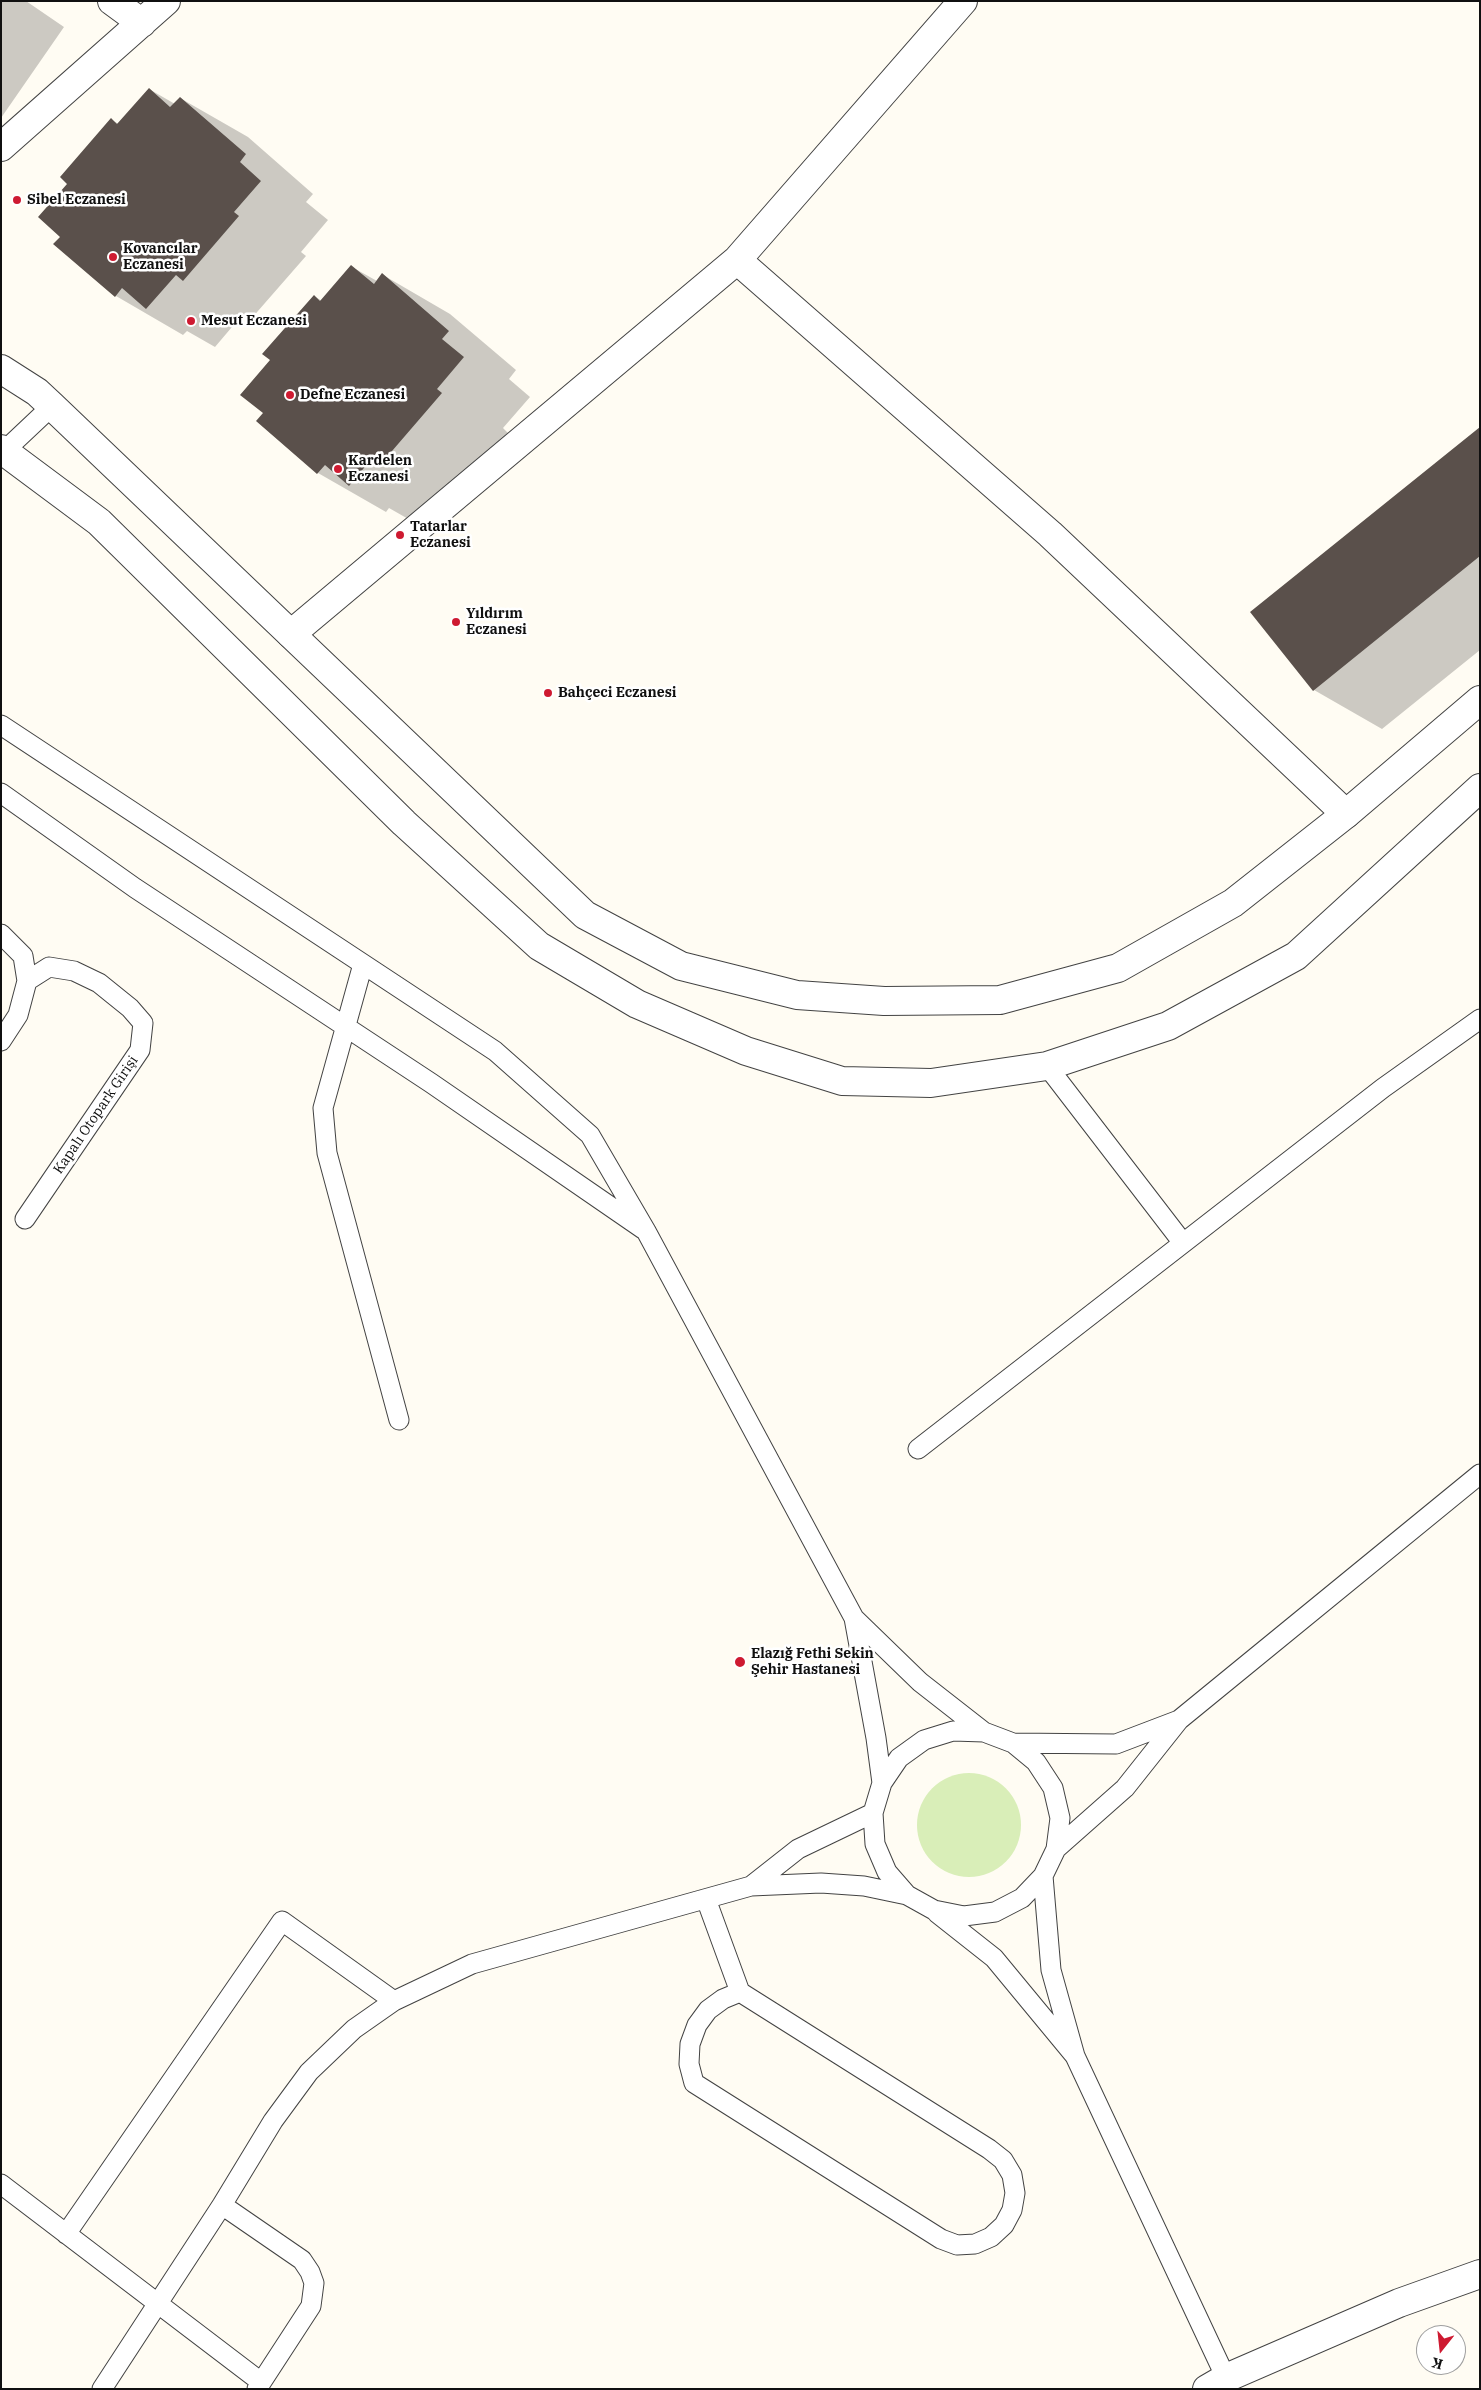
<!DOCTYPE html>
<meta charset="utf-8">
<style>
body{margin:0}
#map{position:relative;width:1481px;height:2390px;overflow:hidden;background:#fffcf3;font-family:"IBM Plex Serif",serif}
canvas{display:block}
.frame{position:absolute;inset:0;border:2px solid #101010;pointer-events:none}
.north{position:absolute;left:1416px;top:2325px;width:50px;height:50px;box-sizing:border-box;background:#fff;border:1px solid #9f9f9f;border-radius:50%;rotate:196deg;font-size:14px;font-weight:700;line-height:20px;text-align:center;color:#101010}
.north::after{content:'';display:block;margin:auto;width:18px;height:22px;background:#ce1a31;clip-path:polygon(50% 0,100% 100%,50% 72%,0 100%)}
</style>
<div id="map">
<canvas width="1481" height="2390"></canvas>
<div class="frame"></div>
<div class="north">K</div>
</div>
<script>
const ctx = document.querySelector('canvas').getContext('2d');
ctx.lineJoin = 'round';
function fill(path, color) { ctx.fillStyle = color; ctx.fill(path, 'evenodd'); }
const poly = rows => new Path2D(rows.map(r => 'M' + r).join(''));
function strokePath(path, color, width, dash) { ctx.strokeStyle = color; ctx.lineWidth = width; ctx.lineCap = dash ? 'butt' : 'round'; ctx.setLineDash(dash || []); ctx.stroke(path); }
function label(font, color, halo, rows, align = 'center') {
  ctx.font = font + ' "IBM Plex Serif",serif'; ctx.lineWidth = 5; ctx.setLineDash([]); ctx.textBaseline = 'middle'; ctx.strokeStyle = halo; ctx.fillStyle = color; for (const [text, x, y, turn = 0] of rows) {
    ctx.save(); ctx.translate(x, y); ctx.rotate((+turn || 0) * Math.PI / 180); ctx.textAlign = isNaN(turn) ? turn : align; if (halo) ctx.strokeText(text, 0, 0); ctx.fillText(text, 0, 0); ctx.restore();
  }
}
fill(poly([
 '917 1825a52 52 0 1 1 104 0a52 52 0 1 1-104 0Z'
]), '#d9eeb8');
fill(poly([
 [1,1,26,1,64,27,1,118],
 [149,89,175,104,180,98,248,137,313,194,306,202,328,220,301,252,306,256,251,319,243,314,215,347,187,331,183,335,116,296,62,236,111,120,119,124],
 [352,267,377,281,383,275,450,314,516,370,509,379,530,397,503,428,508,433,454,496,417,524,389,508,386,512,318,473,258,421,265,413,272,360,314,296,322,301],
 [1480,428,1480,650,1382,729,1314,690]
]), '#0003');
fill(poly([
 [149,88,170,107,180,97,246,154,240,162,261,181,234,212,239,216,183,281,176,275,146,309,122,288,115,297,53,244,60,237,38,217,67,184,60,177,111,118,117,124],
 [351,265,374,284,382,273,449,331,442,339,464,357,437,389,442,393,386,458,378,451,349,486,325,465,317,474,256,421,263,413,240,395,270,360,262,354,314,295,320,301],
 [1480,427,1480,556,1313,691,1250,612]
]), '#5a504b');
const service = poly([
 [1,454,52,406],
 [1,725,495,1051,590,1135,646,1231,854,1618,920,1682,984,1732],
 [1,793,135,888,431,1083,643,1229],
 [1,934,23,956,27,981,18,1015,1,1041],
 [363,964,323,1108,327,1153,399,1420],
 [1047,1066,1183,1243],
 [25,1219,140,1050,143,1023,130,1008,99,983,74,971,49,967,27,981],
 [918,1449,1383,1088,1480,1019],
 [854,1618,876,1738,882,1783],
 [1179,1720,1480,1474],
 [1013,1743,1116,1744,1179,1720,1125,1788,1056,1849],
 [751,1886,798,1849,873,1813,882,1783,899,1758,924,1740,953,1731,984,1732,1013,1743,1036,1762,1053,1788,1060,1818,1056,1849,1043,1876,1022,1898,995,1912,964,1916,934,1910,907,1895,887,1872,875,1844,873,1813],
 [706,1899,740,1992,989,2149,1003,2160,1012,2175,1015,2193,1012,2210,1004,2225,991,2237,975,2244,957,2245,941,2239,694,2083,689,2064,690,2044,697,2025,708,2010,723,1999,740,1992],
 [937,1913,994,1958,1075,2056,1051,1970,1043,1876],
 [1075,2056,1226,2378],
 [1,2184,261,2382],
 [222,2205,302,2260,310,2272,314,2283,311,2306,257,2389],
 [66,2234,282,1921,394,2001],
 [102,2389,222,2205,273,2121,309,2072,354,2029,394,2001,472,1964,751,1886,821,1883,864,1886,907,1895]
]);
const minor = poly([
 [112,1,142,23],
 [1,147,166,1],
 [737,260,1050,534,1346,814],
 [291,634,737,260,963,1],
 [1207,2389,1226,2378,1399,2303,1480,2274]
]);
const tertiary = poly([
 [1,369,37,392,52,406,585,915,681,966,797,995,884,1001,1000,1000,1118,968,1233,903,1346,814,1480,700],
 [1,449,99,522,404,823,539,946,637,1004,746,1051,842,1081,931,1083,1047,1066,1168,1026,1296,956,1480,788]
]);
strokePath(service, '#434343', 21);
strokePath(minor, '#434343', 30);
strokePath(tertiary, '#434343', 30);
strokePath(service, '#fff', 19);
strokePath(minor, '#fff', 28);
strokePath(tertiary, '#fff', 28);
for (const [x, y, r, color] of [
 [17,200,5,"#ce1a31"],
 [113,257,5,"#ce1a31"],
 [191,321,5,"#ce1a31"],
 [290,395,5,"#ce1a31"],
 [338,469,5,"#ce1a31"],
 [400,535,5,"#ce1a31"],
 [456,622,5,"#ce1a31"],
 [548,693,5,"#ce1a31"],
 [740,1662,6,"#ce1a31"]
]) { const dot = new Path2D(); dot.arc(x, y, r, 0, 2 * Math.PI); ctx.fillStyle = color; ctx.fill(dot); strokePath(dot, '#fff', 2); }
label('bold 14px', '#101010', '#fff', [
 ["Sibel Eczanesi",27,200],
 ["Kovancılar",123,249],
 ["Eczanesi",123,265],
 ["Mesut Eczanesi",201,321],
 ["Defne Eczanesi",300,395],
 ["Kardelen",348,461],
 ["Eczanesi",348,477],
 ["Tatarlar",410,527],
 ["Eczanesi",410,543],
 ["Yıldırım",466,614],
 ["Eczanesi",466,630],
 ["Bahçeci Eczanesi",558,693],
 ["Elazığ Fethi Sekin",751,1654],
 ["Şehir Hastanesi",751,1670]
], 'left');
label('14px', '#101010', '#fff', [
 ["Kapalı Otopark Girişi",96,1115,-56]
]);
</script>
